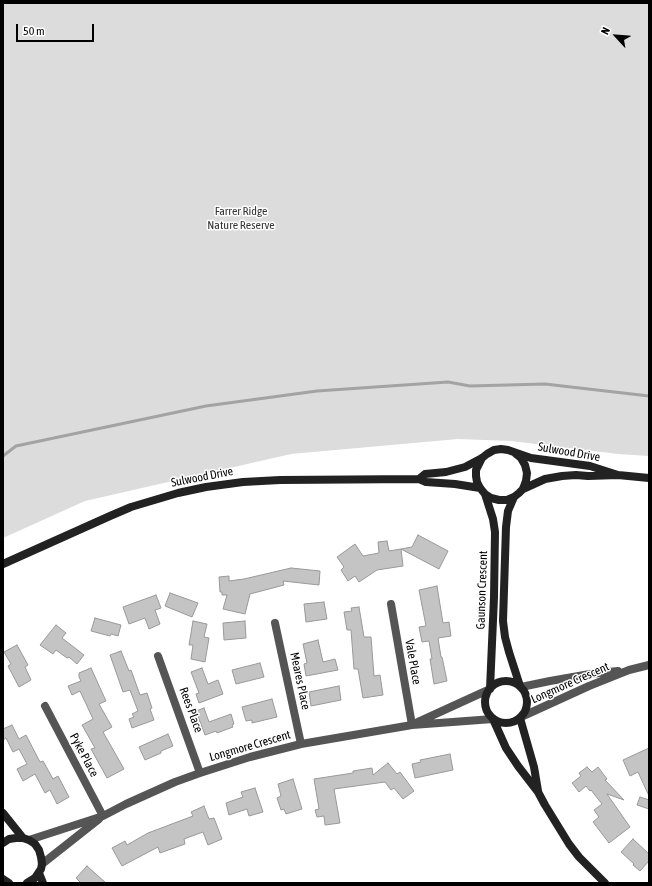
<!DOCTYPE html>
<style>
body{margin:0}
#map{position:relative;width:652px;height:886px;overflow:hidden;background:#fff;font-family:"Asap Condensed",sans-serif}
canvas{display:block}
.frame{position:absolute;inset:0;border:4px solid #000;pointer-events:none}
.north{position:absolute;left:596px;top:16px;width:40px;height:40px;-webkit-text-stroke:3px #fff;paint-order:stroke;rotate:296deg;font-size:11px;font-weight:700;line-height:16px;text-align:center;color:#000}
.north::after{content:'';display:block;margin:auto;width:14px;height:18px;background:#000;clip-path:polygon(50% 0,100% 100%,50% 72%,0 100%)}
.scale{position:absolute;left:16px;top:24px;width:78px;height:18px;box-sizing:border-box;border:2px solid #000;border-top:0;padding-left:5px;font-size:12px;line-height:14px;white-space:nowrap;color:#000;-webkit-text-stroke:3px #fff;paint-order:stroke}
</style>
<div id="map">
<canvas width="652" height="886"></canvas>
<div class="frame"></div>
<div class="north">N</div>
<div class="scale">50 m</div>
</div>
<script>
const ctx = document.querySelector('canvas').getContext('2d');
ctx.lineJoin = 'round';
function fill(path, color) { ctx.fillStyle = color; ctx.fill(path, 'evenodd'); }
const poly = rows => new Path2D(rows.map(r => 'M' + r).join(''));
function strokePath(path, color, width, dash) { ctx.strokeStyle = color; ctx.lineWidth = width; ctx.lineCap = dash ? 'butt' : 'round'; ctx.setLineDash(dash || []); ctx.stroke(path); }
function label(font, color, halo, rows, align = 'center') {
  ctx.font = font + ' "Asap Condensed",sans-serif'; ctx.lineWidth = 3; ctx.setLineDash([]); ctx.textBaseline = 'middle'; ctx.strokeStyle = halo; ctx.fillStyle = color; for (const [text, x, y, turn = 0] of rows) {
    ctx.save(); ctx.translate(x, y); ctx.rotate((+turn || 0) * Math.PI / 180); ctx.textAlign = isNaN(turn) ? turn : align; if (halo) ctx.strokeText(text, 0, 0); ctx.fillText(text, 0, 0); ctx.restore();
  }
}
fill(poly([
 [3,3,649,3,649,456,618,454,511,441,458,439,291,454,85,501,3,538]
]), '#dcdcdc');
strokePath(poly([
 [3,456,16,446,206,406,317,391,448,382,470,386,545,384,649,396]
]), '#a3a3a3', 3);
const building = poly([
 [418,535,448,551,439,569,401,549,412,547,418,535],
 [387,541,389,551,401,549,403,566,377,570,359,582,355,576,348,581,341,570,344,567,337,557,355,544,363,556,379,553,378,542,387,541],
 [291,568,320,571,319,585,283,581,284,585,250,594,245,614,223,609,227,595,222,595,222,592,220,592,219,577,229,576,229,581,244,579,291,568],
 [437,586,443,623,449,622,451,636,438,638,441,657,442,657,447,681,434,684,430,659,432,659,429,641,422,642,419,627,426,626,419,590,437,586],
 [170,593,198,603,192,617,165,606,170,593],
 [156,595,161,608,155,610,160,624,149,629,145,618,129,624,123,607,156,595],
 [324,602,327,619,306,622,304,604,324,602],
 [359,607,364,637,371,637,374,676,380,675,383,695,363,698,358,669,354,669,351,630,347,630,344,612,352,611,351,608,359,607],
 [95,618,121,625,118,636,111,634,110,636,91,631,95,618],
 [193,621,207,624,204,637,209,638,205,662,191,659,193,645,189,645,193,621],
 [245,621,246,638,224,640,223,623,245,621],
 [56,625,66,633,62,638,84,655,77,664,69,657,67,658,56,650,53,654,40,645,56,625],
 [318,640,323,662,335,659,338,670,306,676,304,664,307,663,303,644,318,640],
 [17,645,28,665,25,667,31,680,19,687,8,666,11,664,4,652,17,645],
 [121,651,129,671,131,670,140,695,147,693,152,708,150,709,154,720,132,728,129,719,134,717,132,714,138,711,130,690,123,692,110,655,121,651],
 [260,663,264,677,236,684,232,670,260,663],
 [91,668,106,701,99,704,112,727,103,732,124,769,107,778,91,749,95,748,82,725,93,719,80,691,72,695,68,686,81,681,79,677,79,673,91,668],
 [202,668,208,684,218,680,223,694,199,703,196,694,199,693,191,672,202,668],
 [339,686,341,700,311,706,309,692,339,686],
 [272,699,277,717,252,723,252,720,246,721,242,707,272,699],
 [204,708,209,722,231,714,234,724,232,725,233,727,217,733,216,731,205,735,196,711,204,708],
 [12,725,19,739,26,735,40,762,43,761,53,779,58,776,69,797,57,804,50,790,45,793,35,774,23,781,17,769,27,764,19,749,13,752,6,738,3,740,3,729,12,725],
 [168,734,173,746,161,751,161,753,145,760,139,747,168,734],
 [649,748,649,796,638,772,630,776,623,760,649,748],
 [450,754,453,770,415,778,412,764,421,762,420,760,450,754],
 [388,763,397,774,400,772,414,791,403,799,394,788,391,790,385,782,334,789,340,823,325,825,324,816,317,817,315,810,319,809,314,779,353,773,353,771,372,768,373,775,388,763],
 [587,767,592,772,598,767,607,779,605,780,624,800,607,794,630,827,609,843,593,822,599,817,594,810,602,804,591,790,590,791,586,786,579,792,572,783,581,776,579,773,587,767],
 [293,779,302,809,286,814,284,809,281,810,277,798,281,796,278,784,293,779],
 [255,788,263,812,249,816,247,809,229,815,226,803,243,797,241,792,255,788],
 [640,797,649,800,649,809,637,805,640,797],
 [204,806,209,819,214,818,222,839,208,845,203,832,184,839,185,844,160,853,158,847,122,866,112,848,125,841,127,845,148,833,193,816,191,812,204,806],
 [633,839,649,854,649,861,640,871,633,865,634,864,621,852,633,839],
 [87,866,106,883,81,883,76,878,87,866]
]);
fill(building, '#c4c4c4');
strokePath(building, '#999', 1);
strokePath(poly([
 [391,604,412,725],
 [275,623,301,744],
 [158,656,200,773],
 [521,687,550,681,590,674,618,671],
 [45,706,103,816],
 [521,717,589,686,629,670,649,665],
 [418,722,488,690],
 [29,840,103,816,126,804,175,782,200,773,250,757,301,744,412,725,493,719],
 [42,864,99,819]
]), '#555', 8);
strokePath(poly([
 [482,458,476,470,476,476,477,482,480,488,485,494,491,498,499,500,507,500,514,497,519,493,523,489,526,481,527,473,525,465,521,458,516,454],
 [419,479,425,474,446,472,465,467,482,458,487,454,494,450,501,449,508,450,531,458,590,466,618,475],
 [523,489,545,479,562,476,576,475,588,476,618,475,649,478],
 [485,494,493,519,495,532,494,597,490,689],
 [514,497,508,511,506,527,503,621,505,637,509,652,520,686],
 [3,564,110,516,131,507,178,493,206,487,243,482,280,480,419,479,426,482,455,484,480,488],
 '485 702a21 21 0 1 1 42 0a21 21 0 1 1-42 0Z',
 [520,718,534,767,538,791],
 [493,719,506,748,518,766,538,792,545,805,569,844,579,857,605,883],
 [3,813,23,838],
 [3,843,9,839,16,838,23,838,29,840,35,844,39,850,41,857,42,864,41,869,35,878,27,883],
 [39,873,43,883],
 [3,879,9,883]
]), '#222', 8);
label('12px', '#333', '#fff', [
 ["Farrer Ridge",241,211],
 ["Nature Reserve",241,225]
]);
label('12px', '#000', '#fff', [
 ["Sulwood Drive",569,452,10],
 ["Sulwood Drive",202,477,-11],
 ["Gaunson Crescent",482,590,-88],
 ["Vale Place",413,662,80],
 ["Meares Place",300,681,78],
 ["Longmore Crescent",570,683,-24],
 ["Rees Place",191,710,70],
 ["Longmore Crescent",250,746,-16],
 ["Pyke Place",84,755,62]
]);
</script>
